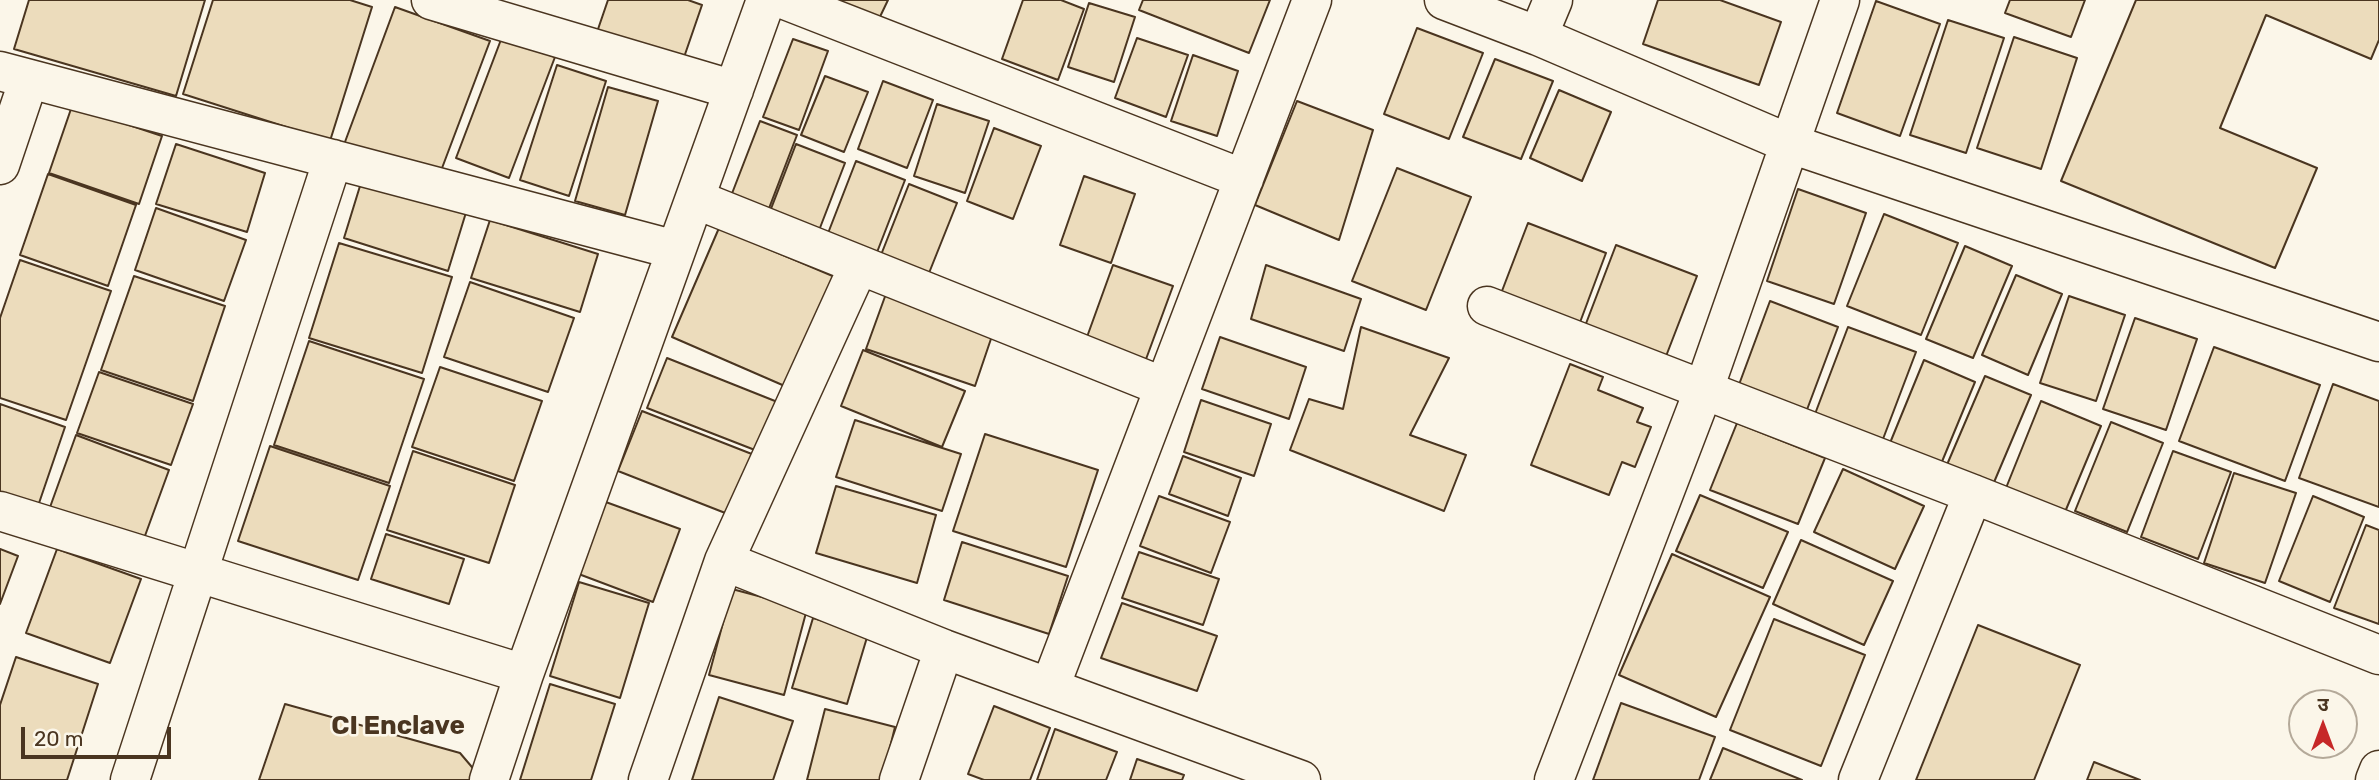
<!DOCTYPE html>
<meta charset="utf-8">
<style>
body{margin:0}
#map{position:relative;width:2379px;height:780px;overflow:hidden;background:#fbf6e9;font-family:Rubik,"Noto Sans Devanagari",sans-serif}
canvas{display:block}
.north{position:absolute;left:2288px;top:689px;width:70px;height:70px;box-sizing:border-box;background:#fbf6e9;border:2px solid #b4a999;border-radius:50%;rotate:0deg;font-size:19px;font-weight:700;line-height:28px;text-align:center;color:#4a3520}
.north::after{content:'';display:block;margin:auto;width:24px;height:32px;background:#c62828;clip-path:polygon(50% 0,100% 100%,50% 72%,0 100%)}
.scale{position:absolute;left:21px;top:727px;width:150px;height:32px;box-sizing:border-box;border:4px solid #4a3520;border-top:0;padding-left:9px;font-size:21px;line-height:24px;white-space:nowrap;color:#4a3520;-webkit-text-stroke:5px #fbf6e9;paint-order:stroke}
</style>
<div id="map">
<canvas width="2379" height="780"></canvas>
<div class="north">उ</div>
<div class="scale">20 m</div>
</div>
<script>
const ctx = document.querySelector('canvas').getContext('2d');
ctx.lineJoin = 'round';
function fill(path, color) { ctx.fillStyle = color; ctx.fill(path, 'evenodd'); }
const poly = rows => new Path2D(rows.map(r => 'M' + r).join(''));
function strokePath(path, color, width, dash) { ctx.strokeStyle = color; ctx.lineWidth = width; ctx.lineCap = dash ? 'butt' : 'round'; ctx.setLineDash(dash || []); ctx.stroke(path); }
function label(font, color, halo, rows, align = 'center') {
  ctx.font = font + ' Rubik,sans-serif'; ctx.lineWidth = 5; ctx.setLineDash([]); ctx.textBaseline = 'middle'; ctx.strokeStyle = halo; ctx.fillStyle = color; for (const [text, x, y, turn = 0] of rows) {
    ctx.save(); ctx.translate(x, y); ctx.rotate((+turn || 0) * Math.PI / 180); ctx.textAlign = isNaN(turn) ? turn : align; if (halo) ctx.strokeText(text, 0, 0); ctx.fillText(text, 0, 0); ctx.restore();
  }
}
const building = poly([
 [29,0,205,0,176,96,14,49,29,0],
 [213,0,350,0,372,7,330,141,183,94,213,0],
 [608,0,688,0,702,5,681,66,596,35,608,0],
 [828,0,888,0,877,23,828,0],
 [1023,0,1061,0,1084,9,1058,80,1002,59,1023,0],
 [1143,0,1270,0,1249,53,1139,10,1143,0],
 [1658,0,1720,0,1781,22,1759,85,1643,44,1658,0],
 [2010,0,2085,0,2071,37,2005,13,2010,0],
 [2136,0,2379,0,2379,40,2371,59,2266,15,2220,128,2317,168,2275,268,2061,181,2136,0],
 [1876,1,1940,24,1900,136,1837,113,1876,1],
 [1089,3,1135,17,1114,82,1068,67,1089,3],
 [395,7,490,41,436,184,342,150,395,7],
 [1948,20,2004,38,1966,153,1910,135,1948,20],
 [1417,28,1483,53,1449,139,1384,114,1417,28],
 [502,37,555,57,509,178,456,158,502,37],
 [2014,37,2077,58,2041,169,1977,148,2014,37],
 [1137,38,1188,55,1166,117,1115,98,1137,38],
 [793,39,828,51,799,130,763,117,793,39],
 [1193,55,1238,71,1217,136,1171,121,1193,55],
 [1495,59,1553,81,1521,159,1463,137,1495,59],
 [557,65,606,81,569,196,520,180,557,65],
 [825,76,868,92,844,152,801,135,825,76],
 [883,81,933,100,907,168,858,149,883,81],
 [608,87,658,101,625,215,575,201,608,87],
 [1559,90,1611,112,1582,181,1530,158,1559,90],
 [1297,101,1373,130,1339,240,1255,205,1297,101],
 [937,104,989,121,965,193,914,176,937,104],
 [72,106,162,136,139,204,49,173,72,106],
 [760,121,797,135,763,224,726,209,760,121],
 [994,128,1041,146,1013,219,967,201,994,128],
 [176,144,265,173,247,232,156,204,176,144],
 [796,144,845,163,818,233,769,214,796,144],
 [856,161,905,180,874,260,825,241,856,161],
 [1397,168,1471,197,1426,310,1352,281,1397,168],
 [364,173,468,206,448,271,344,238,364,173],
 [48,174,136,205,108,286,20,255,48,174],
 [1084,176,1135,194,1111,263,1060,245,1084,176],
 [909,184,957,203,927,278,879,260,909,184],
 [1798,189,1866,213,1834,304,1767,281,1798,189],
 [156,208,246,240,224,301,135,270,156,208],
 [1884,214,1958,243,1921,335,1847,306,1884,214],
 [490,220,598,254,580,312,471,278,490,220],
 [1528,223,1606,253,1576,333,1497,304,1528,223],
 [719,228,835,277,787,387,672,337,719,228],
 [339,243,452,277,422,373,309,338,339,243],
 [1616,245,1697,276,1663,364,1582,334,1616,245],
 [1965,246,2012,266,1973,358,1926,339,1965,246],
 [20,260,111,291,66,420,0,398,0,318,20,260],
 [1113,265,1173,286,1142,370,1083,348,1113,265],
 [1266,265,1361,299,1344,351,1251,319,1266,265],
 [2016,275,2062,294,2028,375,1982,355,2016,275],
 [134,276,225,306,193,401,101,370,134,276],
 [470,282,574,318,548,392,444,357,470,282],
 [887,291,995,327,975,386,866,349,887,291],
 [2069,296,2125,315,2096,401,2040,383,2069,296],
 [1770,301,1838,327,1805,415,1737,390,1770,301],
 [2135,318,2197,339,2166,430,2103,409,2135,318],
 [1361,327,1449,358,1410,435,1466,455,1444,511,1290,450,1309,399,1343,409,1361,327],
 [1848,327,1916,352,1883,439,1815,414,1848,327],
 [1220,337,1306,367,1289,419,1202,389,1220,337],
 [309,341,424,379,389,483,274,445,309,341],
 [2214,347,2320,385,2285,481,2179,441,2214,347],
 [863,350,965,391,942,447,841,406,863,350],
 [667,358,780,403,760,452,647,408,667,358],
 [1924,360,1975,382,1941,464,1890,443,1924,360],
 [1570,364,1603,377,1598,390,1643,408,1637,422,1651,427,1635,467,1622,462,1609,495,1531,465,1570,364],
 [440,367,542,401,514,481,412,447,440,367],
 [99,372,193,404,171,465,77,433,99,372],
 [1985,376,2031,395,1992,487,1946,467,1985,376],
 [2333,384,2379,401,2379,507,2299,478,2333,384],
 [1201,400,1271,424,1254,476,1184,452,1201,400],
 [2041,401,2101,426,2065,512,2006,488,2041,401],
 [0,404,65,427,37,509,0,496,0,404],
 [642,411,762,458,738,518,618,471,642,411],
 [855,420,961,454,942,511,836,477,855,420],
 [2111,422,2163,443,2127,532,2075,511,2111,422],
 [1737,423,1825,458,1798,524,1710,490,1737,423],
 [985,434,1098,470,1066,567,953,531,985,434],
 [76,435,169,470,142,544,49,510,76,435],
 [270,446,390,486,358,580,238,541,270,446],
 [413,451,515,485,489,563,387,530,413,451],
 [2173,451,2231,472,2198,559,2141,537,2173,451],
 [1183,456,1241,478,1228,516,1169,494,1183,456],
 [1843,469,1924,506,1895,569,1814,532,1843,469],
 [2234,473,2296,493,2265,583,2204,563,2234,473],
 [836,486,936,515,917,583,816,553,836,486],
 [1700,495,1788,532,1763,588,1676,551,1700,495],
 [1159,496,1230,522,1211,573,1140,546,1159,496],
 [2313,496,2364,517,2330,602,2279,581,2313,496],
 [603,501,680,529,653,602,576,573,603,501],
 [2366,525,2379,530,2379,624,2334,608,2366,525],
 [386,534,464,559,449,604,371,579,386,534],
 [1801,540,1893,581,1864,645,1773,604,1801,540],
 [962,542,1068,576,1049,634,944,600,962,542],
 [0,549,18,556,0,604,0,549],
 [57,549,141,579,110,663,26,633,57,549],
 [1139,552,1219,579,1203,625,1122,598,1139,552],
 [1672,554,1770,597,1716,717,1619,675,1672,554],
 [579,582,649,603,620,698,550,676,579,582],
 [732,589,807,609,784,695,709,675,732,589],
 [1122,603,1217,636,1197,691,1101,658,1122,603],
 [813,618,868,634,847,704,792,688,813,618],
 [1774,619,1865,655,1821,766,1730,730,1774,619],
 [1978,625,2080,665,2034,780,1916,780,1978,625],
 [16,657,98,684,67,780,0,780,0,705,16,657],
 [550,684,615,704,591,780,520,780,550,684],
 [719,697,793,721,773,780,692,780,719,697],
 [1621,703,1715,737,1699,780,1593,780,1621,703],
 [285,704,460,753,477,773,474,780,259,780,285,704],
 [994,706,1050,728,1030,780,984,780,968,774,994,706],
 [825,709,895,727,882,780,807,780,825,709],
 [1055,729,1117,752,1106,780,1037,780,1055,729],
 [1723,748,1802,780,1710,780,1723,748],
 [1137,759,1184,775,1182,780,1130,780,1137,759],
 [2094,762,2140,780,2087,780,2094,762]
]);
fill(building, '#ecdcbc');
strokePath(building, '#4a3520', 2);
const minor = poly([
 [431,0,734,90],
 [785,0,1244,179],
 [1444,0,1538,36,1788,143,2379,342],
 [1538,36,1553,0],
 [0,71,676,250],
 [0,165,29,79],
 [695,199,1164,387],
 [1487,306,1973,494,2379,655],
 [0,511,524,674],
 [724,561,944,649,1301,780],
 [1050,687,1312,0],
 [130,780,333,159],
 [489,780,524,674,766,0],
 [648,780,724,561,859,265],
 [899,780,944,649],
 [1554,780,1704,389,1840,0],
 [1858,780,1973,494],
 [2375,780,2379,770]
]);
strokePath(minor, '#4a3520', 41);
strokePath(minor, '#fbf6e9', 38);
label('bold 26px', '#4a3520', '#fbf6e9', [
 ["CI Enclave",398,726]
]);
</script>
